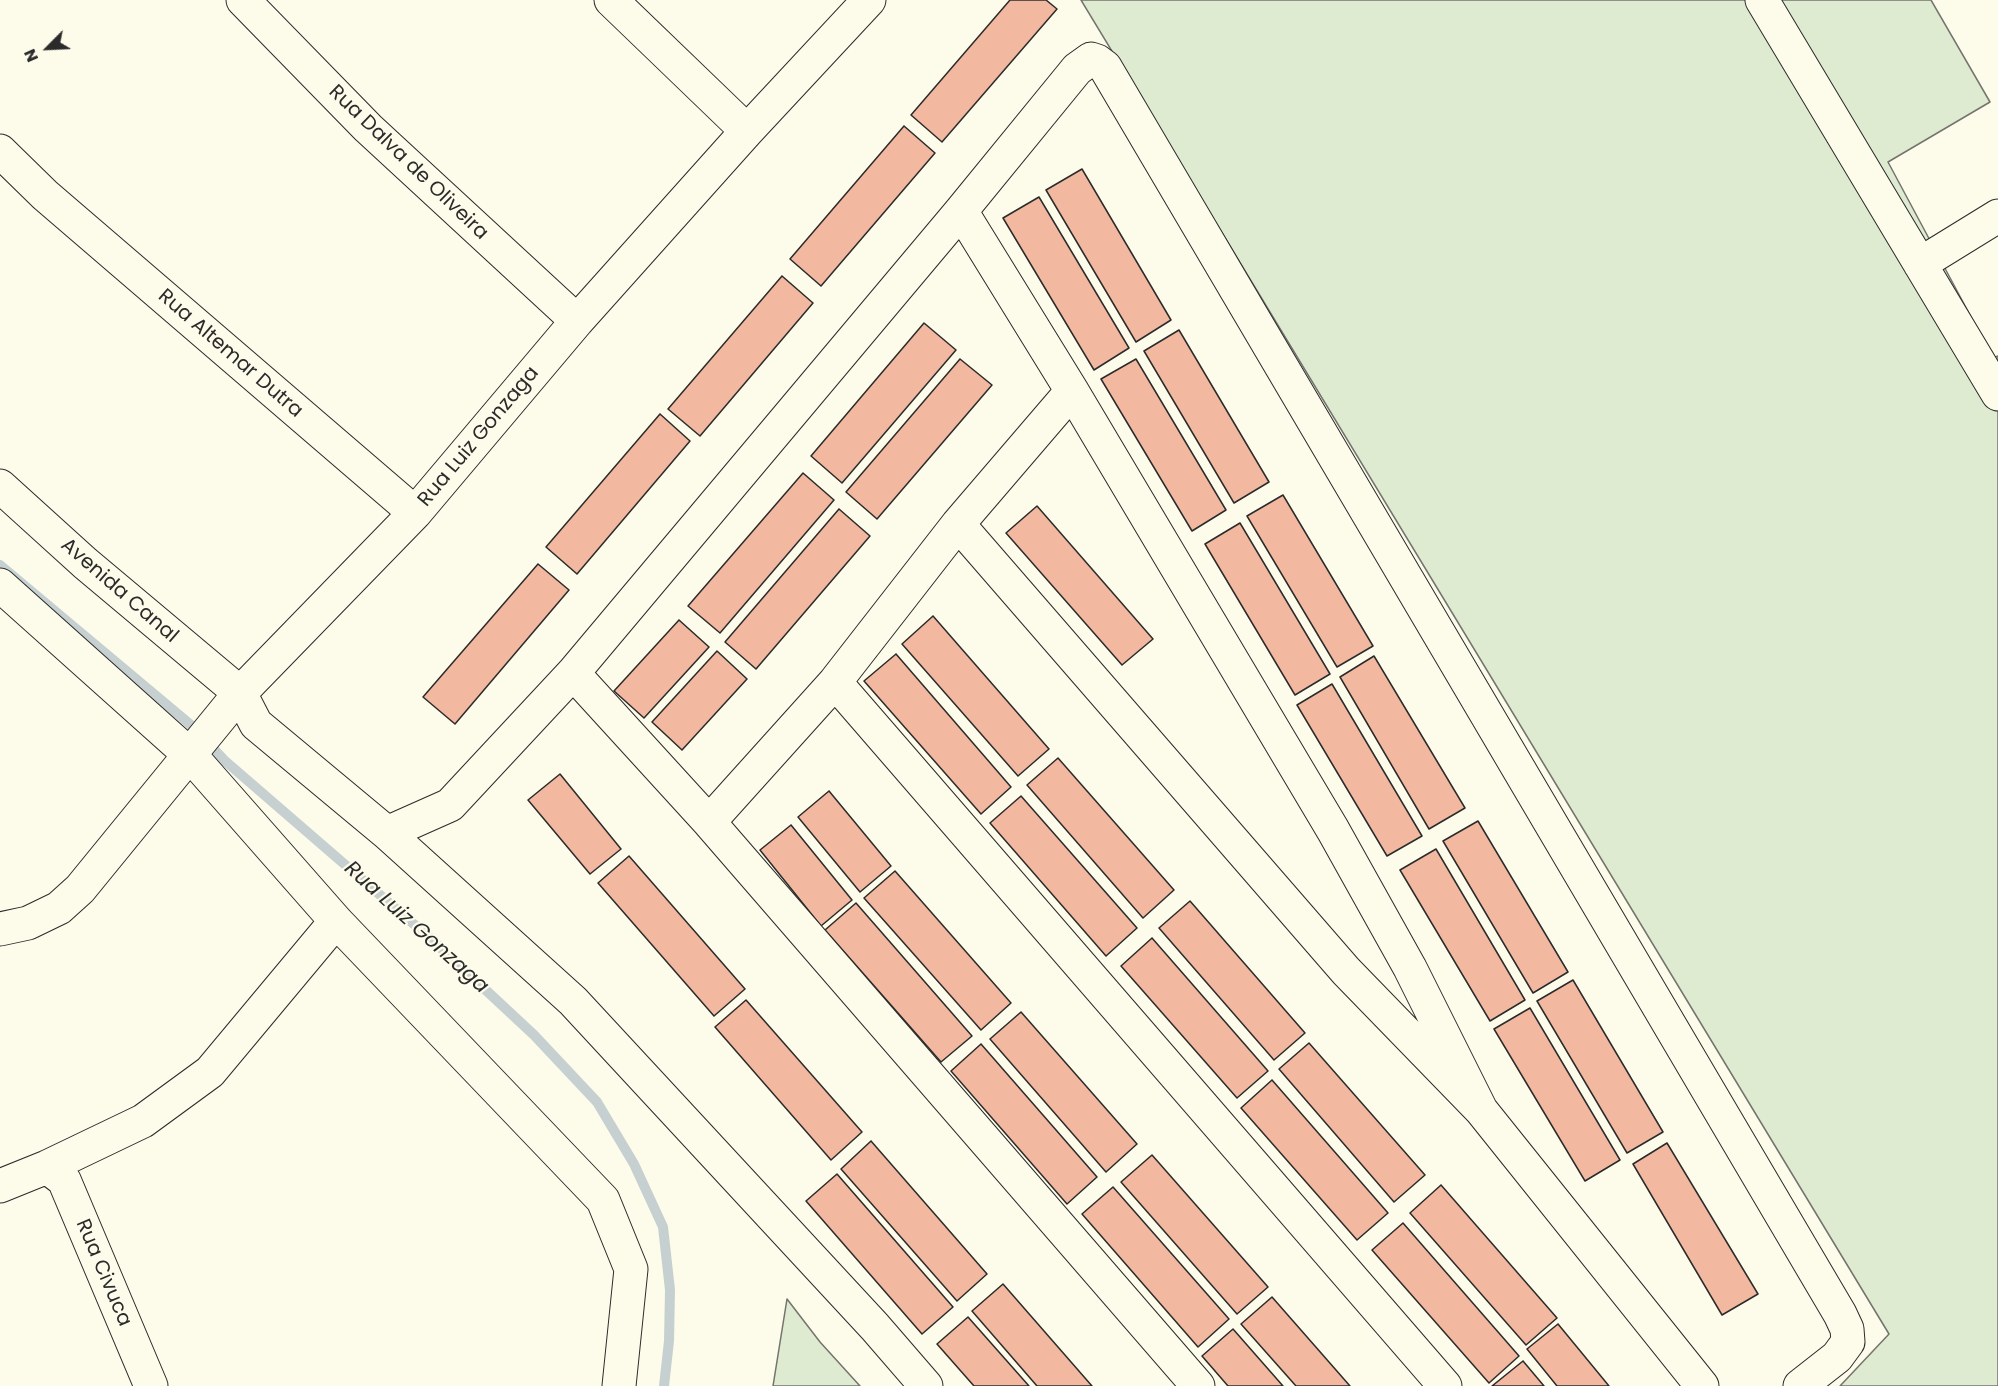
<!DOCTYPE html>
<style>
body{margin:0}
#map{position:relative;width:1998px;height:1386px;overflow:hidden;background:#fdfbea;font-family:Poppins,sans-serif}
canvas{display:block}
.north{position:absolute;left:18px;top:18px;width:60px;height:60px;-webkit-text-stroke:4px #fdfbea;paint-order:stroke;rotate:246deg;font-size:16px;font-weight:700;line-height:24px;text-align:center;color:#2b2b2b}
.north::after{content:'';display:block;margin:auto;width:21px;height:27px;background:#2b2b2b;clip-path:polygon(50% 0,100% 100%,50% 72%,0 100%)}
</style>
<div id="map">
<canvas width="1998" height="1386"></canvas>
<div class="north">N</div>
</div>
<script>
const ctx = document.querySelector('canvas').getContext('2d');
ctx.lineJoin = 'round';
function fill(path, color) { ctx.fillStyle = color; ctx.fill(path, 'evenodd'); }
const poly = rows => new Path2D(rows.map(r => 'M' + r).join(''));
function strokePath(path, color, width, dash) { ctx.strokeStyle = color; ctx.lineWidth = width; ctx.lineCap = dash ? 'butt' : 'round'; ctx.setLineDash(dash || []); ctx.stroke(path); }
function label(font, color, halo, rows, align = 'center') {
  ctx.font = font + ' Poppins,sans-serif'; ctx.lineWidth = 4.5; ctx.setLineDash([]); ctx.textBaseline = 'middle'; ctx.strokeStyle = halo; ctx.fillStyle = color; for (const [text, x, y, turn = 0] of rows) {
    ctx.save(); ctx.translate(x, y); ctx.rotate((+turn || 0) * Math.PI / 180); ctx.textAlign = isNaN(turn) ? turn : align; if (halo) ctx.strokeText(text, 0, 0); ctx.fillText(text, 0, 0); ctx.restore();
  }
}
const green = poly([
 [1081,0,1931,0,1990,102,1888,162,1993,358,1998,356,1998,1386,1840,1386,1889,1334,1081,0],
 [787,1299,820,1342,860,1386,773,1386,787,1299]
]);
fill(green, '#deebd1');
strokePath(green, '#74746e', 1.5);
strokePath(poly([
 [0,565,191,725,224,760,431,939,534,1035,597,1102,634,1164,663,1227,670,1290,669,1341,664,1386]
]), '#c7d0d0', 10);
const building = poly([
 [1010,0,1046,0,1057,9,942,142,911,115,1010,0],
 [904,126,935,153,821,286,790,259,904,126],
 [1082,169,1171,320,1136,342,1046,190,1082,169],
 [1039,197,1129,348,1094,370,1003,218,1039,197],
 [782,276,813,303,700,436,668,409,782,276],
 [924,323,956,350,842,483,811,456,924,323],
 [1179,330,1269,482,1234,503,1144,351,1179,330],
 [960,359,992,385,877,519,846,492,960,359],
 [1136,359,1226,510,1192,531,1101,379,1136,359],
 [660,414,690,441,577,574,546,547,660,414],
 [803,473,834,500,720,633,688,606,803,473],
 [1283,495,1373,646,1337,667,1247,516,1283,495],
 [1037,506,1153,639,1122,665,1006,533,1037,506],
 [839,509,870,536,756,669,725,642,839,509],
 [1240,523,1330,674,1295,695,1205,544,1240,523],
 [538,564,569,590,455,724,423,697,538,564],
 [933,616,1049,749,1018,776,902,644,933,616],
 [679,620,709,647,644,718,614,691,679,620],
 [717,651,747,679,682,750,652,722,717,651],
 [896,654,1011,787,981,814,864,681,896,654],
 [1374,656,1465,808,1429,829,1340,677,1374,656],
 [1332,684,1422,836,1387,856,1297,705,1332,684],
 [1058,758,1174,890,1143,918,1027,785,1058,758],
 [560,774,621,849,590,874,528,800,560,774],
 [829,791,891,866,860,892,798,817,829,791],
 [1021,796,1137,928,1106,956,990,823,1021,796],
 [1478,821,1568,972,1533,993,1443,841,1478,821],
 [791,825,852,900,821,926,760,850,791,825],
 [1436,849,1525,1000,1490,1021,1400,870,1436,849],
 [629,856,745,989,714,1016,598,883,629,856],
 [895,871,1011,1003,981,1030,864,898,895,871],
 [1190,901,1305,1033,1274,1060,1159,928,1190,901],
 [856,903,972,1036,941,1062,825,930,856,903],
 [1152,938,1268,1071,1237,1098,1121,966,1152,938],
 [1573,980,1663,1132,1627,1153,1537,1001,1573,980],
 [746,1000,862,1132,831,1160,715,1027,746,1000],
 [1530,1008,1620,1160,1585,1181,1494,1029,1530,1008],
 [1021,1012,1137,1144,1106,1172,990,1039,1021,1012],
 [1309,1043,1425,1175,1394,1202,1279,1069,1309,1043],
 [981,1044,1097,1177,1067,1204,951,1071,981,1044],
 [1272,1080,1388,1213,1357,1240,1241,1108,1272,1080],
 [871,1141,987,1274,957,1301,841,1169,871,1141],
 [1667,1143,1758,1294,1722,1315,1633,1164,1667,1143],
 [1152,1155,1268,1287,1237,1314,1121,1182,1152,1155],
 [837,1174,953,1307,922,1334,806,1201,837,1174],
 [1441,1185,1557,1318,1526,1345,1410,1213,1441,1185],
 [1113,1187,1229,1319,1198,1347,1082,1214,1113,1187],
 [1403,1223,1519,1356,1489,1383,1372,1250,1403,1223],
 [1003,1284,1092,1386,1037,1386,972,1311,1003,1284],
 [1272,1297,1350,1386,1296,1386,1241,1324,1272,1297],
 [968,1317,1029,1386,974,1386,937,1344,968,1317],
 [1558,1324,1609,1386,1557,1386,1527,1349,1558,1324],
 [1233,1329,1283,1386,1228,1386,1202,1356,1233,1329],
 [1523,1361,1544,1386,1492,1386,1523,1361]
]);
fill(building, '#f2b8a0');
strokePath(building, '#2b2b2b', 1.5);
const minor = poly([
 [243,0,368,128,577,321],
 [611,0,747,131],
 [1762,0,1998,394],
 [0,151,45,195,415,513],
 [961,211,1072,391],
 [1920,264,1998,216],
 [0,486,85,563,240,693,256,724,387,833,573,1001,875,1327,926,1386],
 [958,524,1346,971,1481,1110,1702,1386],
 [0,585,191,756,336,921,603,1200,631,1269,619,1386],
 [573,673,709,822,1198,1386],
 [835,682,1445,1386],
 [709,822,835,682,958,524,1072,391,1333,830,1410,968,1481,1110],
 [387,833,450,805,573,673,961,211,1077,69,1091,59,1097,61,1105,67,1840,1314,1847,1329,1848,1342,1837,1357,1800,1386],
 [0,929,28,923,59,908,80,889,240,693,415,513,577,321,747,131,869,0],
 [47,1167,64,1180,151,1386],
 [0,1186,47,1167,143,1121,210,1072,336,921]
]);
strokePath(minor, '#2b2b2b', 35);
strokePath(minor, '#fdfbea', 33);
label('20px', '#2b2b2b', '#fdfbea', [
 ["Rua Dalva de Oliveira",408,163,44],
 ["Rua Altemar Dutra",230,354,41],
 ["Rua Luiz Gonzaga",479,437,-50],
 ["Avenida Canal",119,591,41],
 ["Rua Civuca",103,1273,67]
]);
label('italic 21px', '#2b2b2b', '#fdfbea', [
 ["Rua Luiz Gonzaga",416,928,42]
]);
</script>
